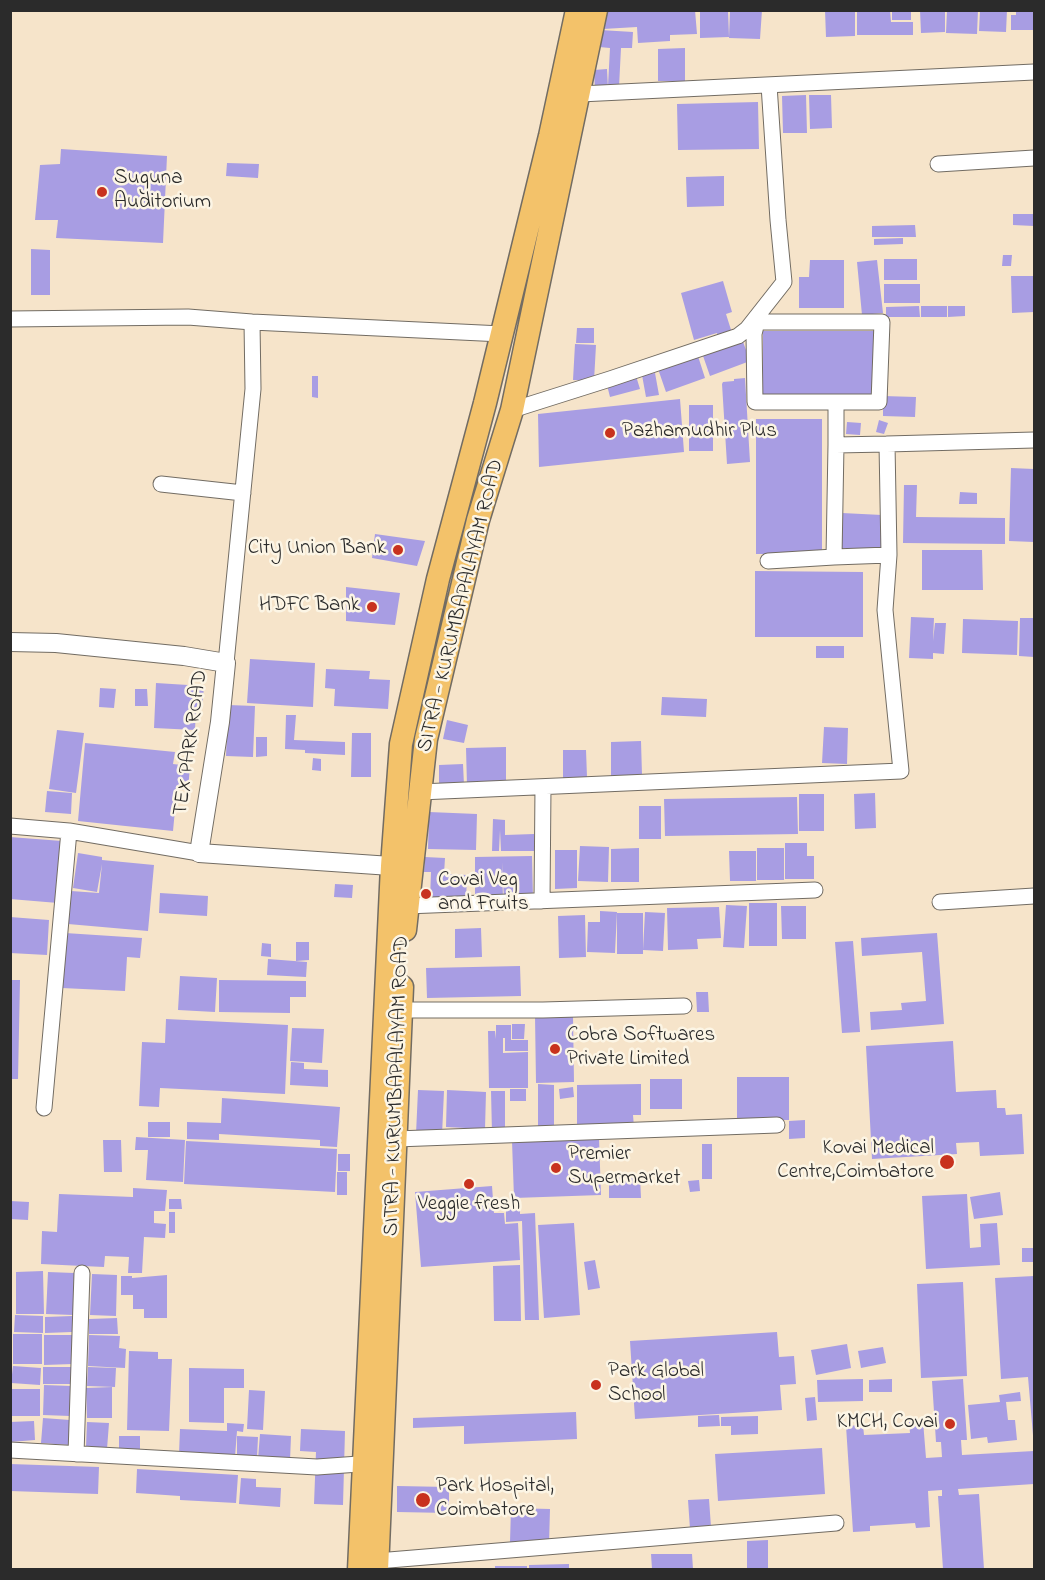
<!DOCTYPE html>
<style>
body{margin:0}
#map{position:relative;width:1045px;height:1580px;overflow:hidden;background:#f6e4ca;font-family:"Indie Flower",sans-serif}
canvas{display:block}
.frame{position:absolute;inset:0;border:12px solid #2b2b2b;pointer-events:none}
</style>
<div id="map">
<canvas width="1045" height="1580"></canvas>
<div class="frame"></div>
</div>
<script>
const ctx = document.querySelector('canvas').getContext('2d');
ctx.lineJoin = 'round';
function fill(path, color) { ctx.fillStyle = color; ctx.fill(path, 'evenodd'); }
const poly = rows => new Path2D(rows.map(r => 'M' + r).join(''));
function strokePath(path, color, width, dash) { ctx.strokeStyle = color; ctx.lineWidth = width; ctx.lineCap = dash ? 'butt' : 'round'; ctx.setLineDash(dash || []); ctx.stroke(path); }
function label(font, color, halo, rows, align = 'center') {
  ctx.font = font + ' "Indie Flower",sans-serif'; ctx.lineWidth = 5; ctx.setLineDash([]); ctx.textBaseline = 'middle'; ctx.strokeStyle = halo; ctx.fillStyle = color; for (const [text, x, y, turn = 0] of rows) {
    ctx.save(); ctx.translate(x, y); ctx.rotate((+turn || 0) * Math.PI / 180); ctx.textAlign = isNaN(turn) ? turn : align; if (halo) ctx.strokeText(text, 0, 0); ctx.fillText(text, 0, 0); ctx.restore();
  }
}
fill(poly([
 [602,10,695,10,697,34,670,35,670,41,638,43,637,27,603,29],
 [700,10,728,10,729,37,700,38],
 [730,10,762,10,760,39,729,38],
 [825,10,855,10,855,36,826,37],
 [857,10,890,10,891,22,913,22,913,35,857,35],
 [892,10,911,10,911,20,892,20],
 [920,10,945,10,945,32,921,33],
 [947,10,978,10,977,34,946,33],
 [980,10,1007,10,1006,32,979,31],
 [1016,10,1034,10,1034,30,1011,30,1011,15,1016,15],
 [600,30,633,32,632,48,621,48,619,87,608,86,610,48,599,47],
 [685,48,685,81,658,81,658,49],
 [607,69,608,89,595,90,594,70],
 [806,95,807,133,783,133,782,96],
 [809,95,831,95,832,128,810,129],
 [758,102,759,149,678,150,677,104],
 [61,149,167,156,163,243,56,238,58,220,35,220,40,165,60,164],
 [227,163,259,164,258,178,226,176],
 [724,176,724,206,687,207,686,177],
 [1013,214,1034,214,1034,226,1013,225],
 [915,225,916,237,872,237,872,226],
 [903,238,903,244,874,245,874,239],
 [31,249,50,250,50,295,31,295],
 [1003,255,1012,255,1011,266,1002,266],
 [884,259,917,259,917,280,884,280],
 [810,260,844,260,844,308,799,308,799,277,809,277],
 [877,260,883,313,862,315,857,262],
 [1011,276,1034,276,1034,312,1012,313],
 [723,281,732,312,726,314,732,333,718,337,717,333,694,340,681,293],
 [884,284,920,284,920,303,884,303],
 [919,306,920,317,886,317,886,307],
 [921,306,947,306,947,317,921,317],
 [948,306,965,306,965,316,948,317],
 [577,328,594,328,594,343,576,343],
 [763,331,874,331,872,397,763,397],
 [742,339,750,361,710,376,702,353],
 [575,344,596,345,594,381,573,380],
 [697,353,705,378,666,392,657,366],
 [655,373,659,395,646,397,642,375],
 [312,376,318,376,318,398,312,397],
 [636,376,640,389,610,397,607,385],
 [745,378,750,462,727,464,722,384,723,382,734,381,734,379],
 [883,396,916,397,915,417,883,416],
 [680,399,684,452,539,467,538,414],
 [689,405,713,405,713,451,689,451],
 [756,419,822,419,822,554,756,554],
 [879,420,888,423,884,434,876,432],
 [847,422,861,423,860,435,846,434],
 [1011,468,1034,469,1034,542,1009,541],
 [904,485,917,485,916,517,1005,518,1005,544,903,543],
 [960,492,977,493,977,504,959,504],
 [842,513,882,515,881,550,840,548],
 [375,534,425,541,417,566,372,558],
 [922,550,982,550,983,590,922,590],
 [755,571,863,572,863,637,755,637],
 [346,587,400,593,395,625,346,621],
 [911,617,934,618,933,641,935,623,946,623,944,654,933,653,933,659,909,658],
 [1020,618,1034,618,1034,657,1019,656],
 [963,619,1018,621,1017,655,962,653],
 [816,646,844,646,844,658,816,658],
 [250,659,315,663,313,707,247,703],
 [326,669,370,671,369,679,390,680,388,709,334,706,335,689,325,688],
 [156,683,204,686,202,708,196,707,195,730,154,728],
 [100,688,116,689,114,708,99,707],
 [135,689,147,689,148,706,135,706],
 [662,697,707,699,706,717,661,715],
 [228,705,255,706,253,757,226,756],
 [286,715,296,715,294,740,345,742,345,755,305,753,305,750,285,749],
 [447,720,468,725,464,743,443,739],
 [824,727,848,728,847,764,822,763],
 [57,730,84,733,76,793,49,789],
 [352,733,371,733,371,777,351,777],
 [256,737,267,737,267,756,256,757],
 [641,741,642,775,611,776,611,742],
 [85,743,175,752,173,764,190,766,188,790,177,789,173,831,78,821],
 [506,747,506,785,467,786,466,748],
 [563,750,586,750,587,777,563,778],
 [313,758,321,759,321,771,312,770],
 [463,764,464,785,439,785,439,765],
 [47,791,72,793,71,814,45,812],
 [875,793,876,828,855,829,854,794],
 [799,794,824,794,824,831,799,831],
 [797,797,798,834,665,836,664,799],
 [639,806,661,806,661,839,639,839],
 [429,812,477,814,476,850,428,849],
 [493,819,505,820,505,835,534,834,535,851,501,851,500,830,499,851,492,851],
 [10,837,62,841,58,903,10,899],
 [785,843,807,843,807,856,814,856,814,879,785,879],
 [580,846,609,847,608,882,578,881],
 [639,848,639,882,611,882,611,849],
 [757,848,784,848,784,880,757,880],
 [555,850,577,850,577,888,555,889],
 [729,851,756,851,756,881,730,881],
 [78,853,102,857,102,860,154,865,148,931,68,924,71,891,99,893,102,864,97,892,73,888],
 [532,856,533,899,504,899,502,862,503,900,475,901,475,857],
 [425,857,445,858,444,874,467,875,466,902,430,900,431,872,424,872],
 [335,884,353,885,352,898,334,897],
 [160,893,208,896,207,916,159,913],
 [749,903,777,903,777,946,749,946],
 [726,905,747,906,744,948,723,947],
 [781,906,806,906,806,939,782,939],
 [719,907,721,938,697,939,698,949,668,950,667,908],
 [600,911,617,912,615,953,587,952,588,922,600,922],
 [645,912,665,913,663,951,643,950],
 [617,913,643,913,643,954,617,954],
 [585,915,586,957,559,958,558,916],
 [10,917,49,920,47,955,10,953],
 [481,928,482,957,455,958,455,929],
 [65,933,142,938,140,958,127,957,125,991,62,988],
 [937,933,944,1024,871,1030,870,1012,902,1010,901,1003,926,1001,922,952,862,956,861,938],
 [853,941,860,1032,842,1033,835,942],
 [296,942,309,942,309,960,296,961],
 [262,943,271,944,271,957,261,956],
 [268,959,307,962,306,977,267,975],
 [520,966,521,996,427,998,426,968],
 [180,976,217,978,215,1012,178,1010],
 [10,980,20,980,18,1079,10,1079],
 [219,980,306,981,306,997,290,997,290,1013,219,1012],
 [696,992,708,992,709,1012,697,1012],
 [535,1016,573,1016,574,1082,536,1083],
 [166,1019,288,1025,285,1094,160,1088,159,1107,139,1106,142,1042,165,1043],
 [512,1024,525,1024,524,1039,512,1039],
 [496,1025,511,1025,511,1040,528,1040,528,1051,505,1051,505,1038,503,1038,503,1053,528,1052,528,1088,489,1088,488,1031,495,1031,496,1039],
 [292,1028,324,1029,322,1063,290,1061],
 [953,1041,956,1092,996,1090,997,1108,1005,1108,1006,1115,1022,1114,1024,1154,980,1156,979,1142,956,1143,957,1154,872,1159,866,1046],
 [291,1062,304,1063,304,1069,328,1070,328,1087,290,1085],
 [737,1077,789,1077,789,1120,737,1120],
 [650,1079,682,1079,682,1109,650,1109],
 [538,1084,554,1085,554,1126,538,1126],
 [641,1084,641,1115,633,1115,634,1127,577,1127,577,1085],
 [573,1087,574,1097,560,1099,559,1089],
 [510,1089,526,1089,526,1101,510,1101],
 [418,1090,444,1091,442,1135,416,1134],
 [447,1090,486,1092,485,1129,446,1127],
 [491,1091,505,1091,505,1133,492,1133],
 [222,1098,340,1107,337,1147,320,1146,320,1140,219,1134,219,1140,187,1139,187,1122,221,1123],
 [805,1120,805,1138,789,1139,789,1121],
 [148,1122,170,1122,170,1137,148,1137],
 [136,1137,185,1140,183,1182,146,1180,148,1150,135,1150],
 [599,1138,601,1195,514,1198,512,1141],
 [103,1140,121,1140,122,1172,104,1172],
 [186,1141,337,1149,335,1192,184,1184],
 [702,1144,712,1144,712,1179,702,1179],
 [338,1154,350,1154,350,1171,338,1171],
 [337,1172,347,1172,347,1195,337,1195],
 [609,1177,640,1177,641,1198,609,1198],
 [699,1180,700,1191,690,1192,688,1181],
 [492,1186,494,1213,504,1213,505,1224,518,1223,520,1260,421,1267,415,1192],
 [133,1188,167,1190,165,1211,154,1211,154,1223,166,1224,165,1238,144,1237,142,1273,128,1273,129,1257,105,1256,104,1267,41,1264,42,1231,57,1232,59,1194,133,1197],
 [1000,1192,1003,1215,974,1219,970,1197],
 [967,1194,970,1248,981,1247,980,1224,997,1223,1000,1265,926,1269,922,1196],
 [169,1199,181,1199,182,1209,169,1209],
 [10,1201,29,1202,28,1220,10,1219],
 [506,1206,520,1206,520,1214,535,1213,539,1320,525,1320,522,1221,506,1222],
 [169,1212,175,1212,175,1233,169,1233],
 [574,1223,580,1315,544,1318,538,1225],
 [1022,1248,1034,1248,1034,1262,1022,1262],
 [595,1260,600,1288,588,1290,584,1262],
 [520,1265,521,1321,494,1321,493,1266],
 [43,1271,44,1314,16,1314,16,1272],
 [48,1272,74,1273,73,1315,46,1314],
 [92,1274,117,1275,116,1316,90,1315],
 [167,1275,167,1318,144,1318,144,1309,133,1309,133,1295,121,1295,121,1276,132,1276,132,1278],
 [1034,1276,1034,1447,1028,1377,1001,1379,995,1278],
 [963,1282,967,1376,921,1378,917,1284],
 [15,1315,43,1316,43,1333,14,1332],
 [72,1316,72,1332,45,1333,45,1317],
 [117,1318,118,1334,89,1334,89,1319],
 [777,1332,779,1357,794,1356,796,1384,780,1385,782,1410,635,1419,630,1341],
 [13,1334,42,1334,42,1364,13,1364],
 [44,1335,72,1335,73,1364,44,1365],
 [89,1335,120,1336,119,1348,126,1349,125,1368,88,1366],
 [847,1344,851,1368,816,1375,811,1350],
 [883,1347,886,1363,861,1368,858,1351],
 [129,1351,158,1352,158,1359,172,1359,169,1431,127,1430],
 [13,1366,41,1368,40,1385,11,1383],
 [43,1367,72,1367,72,1384,43,1384],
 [88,1367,116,1368,115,1387,87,1386],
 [189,1368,244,1369,244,1388,224,1388,224,1423,189,1422],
 [863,1379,863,1401,818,1402,817,1380],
 [892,1379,892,1392,869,1392,869,1380],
 [963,1379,967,1440,961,1440,962,1455,1034,1451,1034,1484,958,1489,959,1495,979,1494,984,1569,943,1569,938,1496,942,1496,942,1490,928,1491,930,1527,916,1528,915,1523,870,1526,870,1531,853,1532,846,1426,863,1425,864,1435,910,1433,909,1422,923,1421,926,1458,942,1457,941,1442,936,1442,932,1381],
 [44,1385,71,1386,70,1416,43,1415],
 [112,1387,112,1418,87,1418,86,1388],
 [11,1389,40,1389,40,1416,12,1416],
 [249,1390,265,1391,263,1430,247,1429],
 [1020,1392,1021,1401,1006,1402,1008,1420,1015,1420,1017,1440,988,1443,987,1437,971,1439,968,1405,1000,1402,999,1395],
 [815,1397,817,1420,807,1421,805,1398],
 [576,1412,577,1439,464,1444,464,1426,413,1428,413,1418],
 [719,1415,720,1426,698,1427,698,1416],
 [758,1416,758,1434,731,1435,731,1426,721,1426,721,1417],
 [43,1418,70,1420,69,1445,41,1443],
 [34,1421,35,1440,10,1442,10,1422],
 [87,1422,109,1423,107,1449,86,1447],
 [227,1423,244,1424,243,1432,237,1431,235,1457,179,1454,180,1429,227,1431],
 [301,1429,345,1431,343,1505,314,1504,316,1452,300,1451],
 [260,1434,291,1436,290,1461,258,1459],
 [119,1436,140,1436,140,1449,119,1449],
 [237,1436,258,1437,257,1458,237,1457],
 [822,1448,825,1494,718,1501,715,1454],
 [10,1464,99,1467,98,1494,10,1491],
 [137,1469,238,1475,236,1503,180,1500,180,1496,136,1493],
 [241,1478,256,1479,256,1487,281,1488,280,1507,239,1504],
 [397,1486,449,1487,449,1513,397,1512],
 [709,1499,711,1527,690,1529,688,1500],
 [511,1508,550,1509,549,1544,510,1542],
 [768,1540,768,1569,747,1569,747,1541],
 [651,1554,692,1554,693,1569,652,1569],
 [569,1564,569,1569,529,1569,529,1565],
 [495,1566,527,1566,527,1569,495,1569]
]), '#a89de3');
const minor = poly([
 [580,94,1034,72],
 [938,164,1034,158],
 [10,319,188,317,252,322,502,334],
 [836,402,879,402,882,322,757,322,754,334,755,402,836,402,836,445,887,444],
 [512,410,610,379,738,336,747,329,784,282,778,220,769,85],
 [161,484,243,493],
 [834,557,889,555],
 [768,561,834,557,836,445],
 [226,663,253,389,252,322],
 [420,792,901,771,885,610,889,555,887,444,1034,440],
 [10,826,69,831],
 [542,901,543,787],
 [940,902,1034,896],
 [406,906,815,890],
 [401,1010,543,1010,684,1006],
 [44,1108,69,831,199,853],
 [396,1139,777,1125],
 [10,1450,317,1467,373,1463],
 [76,1454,82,1273],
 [377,1561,836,1523]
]);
const tertiary = poly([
 [10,642,56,643,184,656,226,663,220,722,199,853,406,867]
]);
const primary = poly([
 [405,930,426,739,478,520,512,410,596,10],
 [359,1570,392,866,401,744,438,579,485,403,550,136,577,10],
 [377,1570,402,987]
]);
strokePath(minor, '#726c63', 17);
strokePath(tertiary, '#726c63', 20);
strokePath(primary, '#726c63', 25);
strokePath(minor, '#fff', 15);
strokePath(tertiary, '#fff', 18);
strokePath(primary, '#f3c26a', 22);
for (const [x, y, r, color] of [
 [102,192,6,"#c8321e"],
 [610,433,6,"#c8321e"],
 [398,550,6,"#c8321e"],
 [372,607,6,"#c8321e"],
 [426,894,6,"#c8321e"],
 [555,1049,6,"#c8321e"],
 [947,1162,8,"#c8321e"],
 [556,1168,6,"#c8321e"],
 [469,1184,6,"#c8321e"],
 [596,1385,6,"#c8321e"],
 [950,1424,6,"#c8321e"],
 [423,1500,8,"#c8321e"]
]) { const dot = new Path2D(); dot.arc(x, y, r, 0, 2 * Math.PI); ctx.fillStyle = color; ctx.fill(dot); strokePath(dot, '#fcf5e5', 2); }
label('21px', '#2b2b2b', '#fcf5e5', [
 ["Suguna",114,180],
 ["Auditorium",114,204],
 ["Pazhamudhir Plus",622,433],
 ["City Union Bank",386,550,"right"],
 ["HDFC Bank",360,607,"right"],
 ["Covai Veg",438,882],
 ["and Fruits",438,906],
 ["Cobra Softwares",567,1037],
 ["Private Limited",567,1061],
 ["Kovai Medical",934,1150,"right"],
 ["Centre,Coimbatore",934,1174,"right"],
 ["Premier",568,1156],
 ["Supermarket",568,1180],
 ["Veggie fresh",469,1206,"center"],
 ["Park Global",608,1373],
 ["School",608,1397],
 ["KMCH, Covai",938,1424,"right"],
 ["Park Hospital,",436,1488],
 ["Coimbatore",436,1512]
], 'left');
label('21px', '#2b2b2b', '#fcf5e5', [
 ["SITRA - KURUMBAPALAYAM ROAD",462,606,-76],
 ["TEX PARK ROAD",192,743,-82],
 ["SITRA - KURUMBAPALAYAM ROAD",398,1086,-88]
]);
</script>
